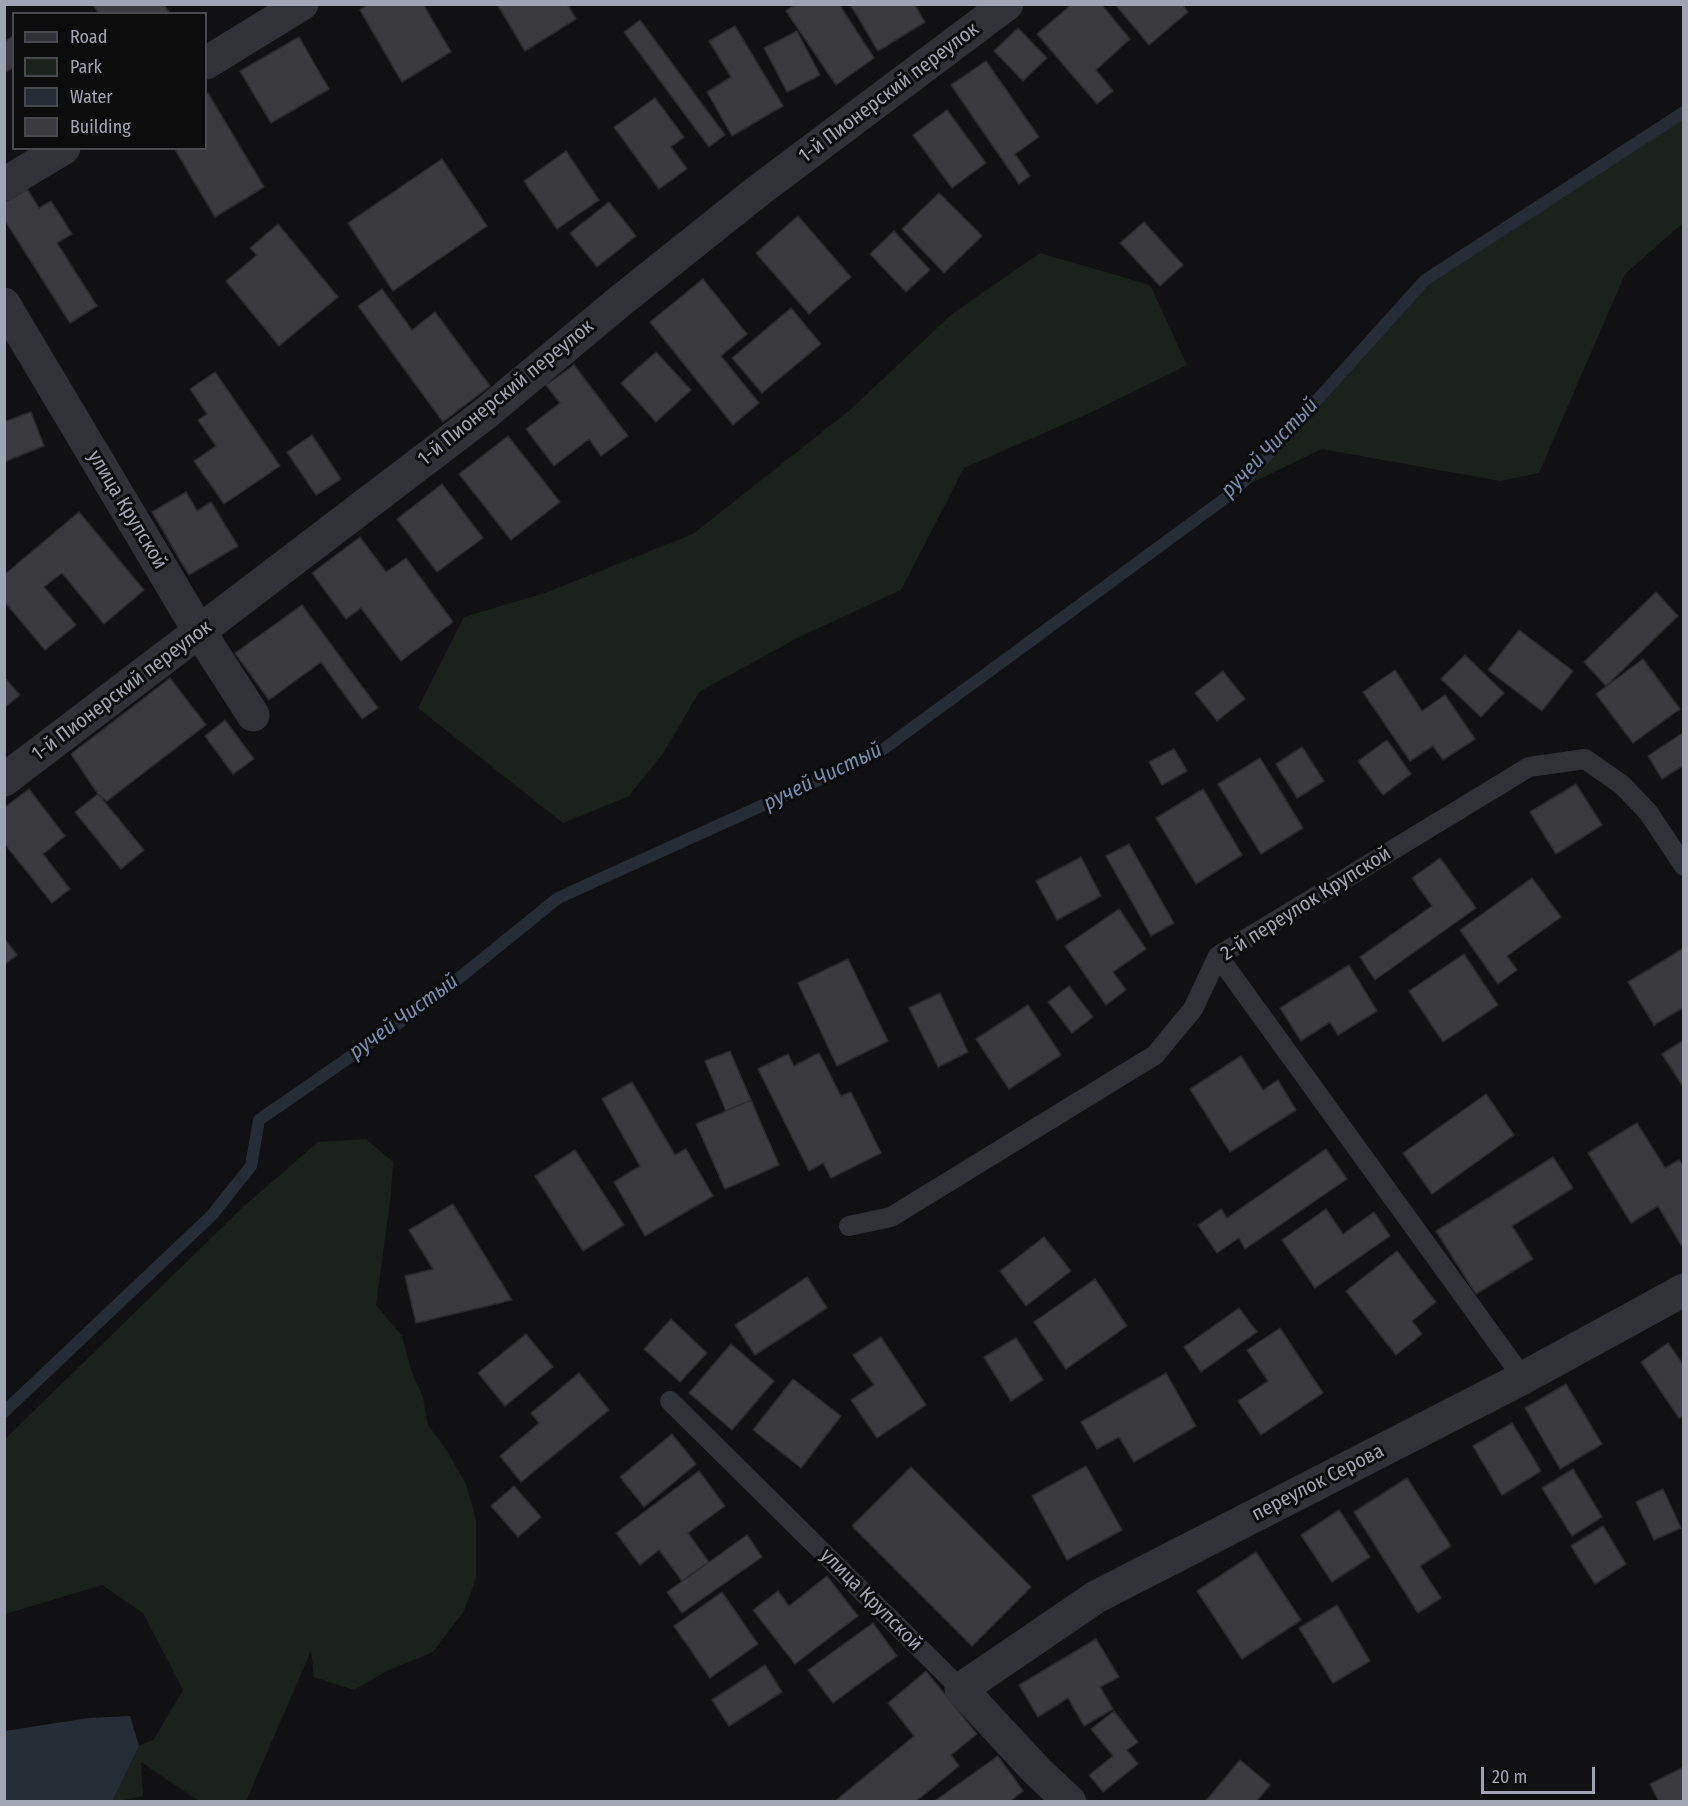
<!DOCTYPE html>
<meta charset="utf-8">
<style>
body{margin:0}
#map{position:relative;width:1688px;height:1806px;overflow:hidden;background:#111012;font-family:"Fira Sans Condensed",sans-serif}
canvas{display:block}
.frame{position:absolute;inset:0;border:6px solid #a1a4b3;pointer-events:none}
.legend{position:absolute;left:12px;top:12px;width:195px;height:138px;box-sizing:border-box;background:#0c0c0d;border:2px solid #48494f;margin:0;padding:8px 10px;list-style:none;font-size:18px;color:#a1a4b3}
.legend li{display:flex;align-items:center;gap:12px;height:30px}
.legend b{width:30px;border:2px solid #48494f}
.scale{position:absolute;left:1481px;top:1767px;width:114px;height:27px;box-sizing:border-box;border:3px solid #a1a4b3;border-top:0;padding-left:8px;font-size:18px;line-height:21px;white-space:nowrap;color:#a1a4b3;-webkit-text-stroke:4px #0c0c0d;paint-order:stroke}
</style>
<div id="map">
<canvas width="1688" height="1806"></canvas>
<div class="frame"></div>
<ul class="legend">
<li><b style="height:8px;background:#313237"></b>Road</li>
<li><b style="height:16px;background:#1b221c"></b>Park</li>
<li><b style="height:16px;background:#272d36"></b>Water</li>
<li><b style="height:16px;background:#3a3a3f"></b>Building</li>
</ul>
<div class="scale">20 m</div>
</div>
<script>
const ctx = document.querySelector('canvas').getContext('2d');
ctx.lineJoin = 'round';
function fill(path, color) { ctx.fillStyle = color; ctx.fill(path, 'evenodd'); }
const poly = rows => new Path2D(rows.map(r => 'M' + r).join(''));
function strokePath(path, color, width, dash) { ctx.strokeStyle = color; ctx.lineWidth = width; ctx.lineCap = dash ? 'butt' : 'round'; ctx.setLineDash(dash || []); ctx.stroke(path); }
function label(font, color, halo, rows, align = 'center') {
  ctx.font = font + ' "Fira Sans Condensed",sans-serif'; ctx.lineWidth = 6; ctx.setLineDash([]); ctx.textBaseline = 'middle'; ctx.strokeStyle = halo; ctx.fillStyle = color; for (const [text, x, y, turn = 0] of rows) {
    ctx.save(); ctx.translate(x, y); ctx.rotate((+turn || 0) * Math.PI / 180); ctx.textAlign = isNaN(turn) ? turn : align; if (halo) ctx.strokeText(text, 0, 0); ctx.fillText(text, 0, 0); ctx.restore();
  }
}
fill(poly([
 [1683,112,1683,223,1625,274,1539,473,1500,481,1322,449,1235,491,1425,280],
 [1040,253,1150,285,1187,365,1094,411,964,468,901,590,799,637,699,692,664,752,629,796,563,823,418,708,464,617,545,593,693,534,850,410,952,314],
 [366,1139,393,1162,391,1195,376,1305,402,1336,412,1373,423,1397,428,1425,446,1449,466,1484,476,1520,476,1578,464,1611,433,1652,387,1671,354,1690,314,1677,311,1651,246,1801,199,1801,141,1762,143,1796,120,1801,107,1801,113,1800,139,1746,154,1739,183,1690,143,1613,102,1585,5,1614,5,1439,243,1207,318,1142]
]), '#1b221c');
fill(poly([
 [130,1716,139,1746,113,1800,5,1801,5,1731,88,1718]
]), '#272d36');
strokePath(poly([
 [4,1412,212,1215,251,1166,259,1120,432,1000,558,898,878,753,1235,491,1425,280,1684,112]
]), '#272d36', 12);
const building = poly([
 [93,4,164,4,170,14,99,14,93,4],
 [369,4,423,4,451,52,402,82,360,10,369,4],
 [497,4,567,4,576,19,525,51,497,4],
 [796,4,839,4,874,58,836,85,786,11,796,4],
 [850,4,914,4,925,22,878,51,850,4],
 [1072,4,1101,4,1130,39,1096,70,1113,91,1097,104,1037,34,1072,4],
 [1115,4,1182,4,1188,12,1149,45,1115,4],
 [640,20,725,135,709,147,624,32,640,20],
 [735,26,783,106,732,136,707,92,731,77,709,41,735,26],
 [1018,28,1047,58,1023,81,994,51,1018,28],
 [797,31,820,75,787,92,764,48,797,31],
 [14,35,14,67,4,73,4,42,14,35],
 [299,37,329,89,271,123,240,71,299,37],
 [986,61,1039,137,1015,154,1030,176,1019,184,951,85,986,61],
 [208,93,264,187,215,217,174,148,206,148,206,94,208,93],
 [655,98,684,137,671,147,687,169,659,189,614,127,655,98],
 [947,110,986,163,952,188,913,135,947,110],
 [566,151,599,200,557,229,524,181,566,151],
 [442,159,487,226,393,291,348,223,442,159],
 [27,189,39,208,51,201,72,234,57,243,97,306,70,323,4,219,4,203,27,189],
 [939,193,982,236,944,273,902,229,939,193],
 [609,202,636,236,597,267,570,233,609,202],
 [798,216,851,277,809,314,756,253,798,216],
 [1144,222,1183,265,1160,286,1120,243,1144,222],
 [278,224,338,297,279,346,226,281,257,255,250,248,278,224],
 [894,231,930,270,906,292,870,254,894,231],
 [703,279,747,334,721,356,759,403,733,425,650,322,703,279],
 [382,289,412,330,435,312,490,386,443,422,358,306,382,289],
 [791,308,821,344,762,393,732,358,791,308],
 [656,352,691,390,656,422,621,383,656,352],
 [574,365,628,436,601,456,589,439,554,466,526,429,560,403,546,385,574,365],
 [215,372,280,466,224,504,194,461,216,446,198,420,207,414,190,389,215,372],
 [31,412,44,446,4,462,4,422,31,412],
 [312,435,341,479,316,495,287,452,312,435],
 [508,436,560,502,511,540,459,474,508,436],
 [442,484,483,538,437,572,397,519,442,484],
 [186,492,197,511,211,502,238,546,189,575,152,512,186,492],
 [79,512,144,590,104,624,62,573,44,587,76,625,45,650,4,601,4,575,79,512],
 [360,537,386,572,406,558,453,622,401,661,361,608,346,619,312,573,360,537],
 [1656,592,1678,616,1606,686,1584,662,1656,592],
 [302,605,378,708,362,719,321,662,269,700,235,653,302,605],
 [1519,630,1573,671,1542,711,1488,670,1519,630],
 [1465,655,1504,693,1481,717,1441,679,1465,655],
 [1643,659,1680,709,1633,743,1596,694,1643,659],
 [1395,670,1422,711,1445,695,1475,739,1443,760,1433,746,1410,761,1363,692,1395,670],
 [1223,671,1245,699,1217,721,1195,693,1223,671],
 [4,677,20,695,4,708,4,677],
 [170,678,206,725,107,801,98,794,71,754,170,678],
 [225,720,254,759,233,774,205,736,225,720],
 [1684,732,1684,765,1662,779,1648,756,1684,732],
 [1387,740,1411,774,1383,795,1358,761,1387,740],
 [1302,747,1324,781,1297,798,1276,764,1302,747],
 [1174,749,1187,771,1162,785,1149,762,1174,749],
 [1260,758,1303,828,1261,854,1218,784,1260,758],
 [1576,784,1602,825,1556,854,1530,812,1576,784],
 [29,789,65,836,43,854,70,889,52,903,4,843,4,808,29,789],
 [1203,789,1242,855,1196,884,1156,818,1203,789],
 [98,794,144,850,121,869,75,812,98,794],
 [1129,844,1174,923,1151,936,1106,856,1129,844],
 [1081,857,1101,896,1057,920,1036,881,1081,857],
 [1440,858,1476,908,1375,980,1360,957,1432,906,1412,878,1440,858],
 [1532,878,1561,917,1507,956,1517,970,1498,984,1460,930,1532,878],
 [1119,909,1146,949,1113,972,1126,990,1106,1005,1065,946,1119,909],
 [4,938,17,955,4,965,4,938],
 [1684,948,1684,1007,1654,1025,1628,982,1684,948],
 [1464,954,1498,1005,1443,1042,1409,991,1464,954],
 [848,959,888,1041,837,1066,798,983,848,959],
 [1349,965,1377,1011,1338,1035,1330,1022,1301,1041,1280,1008,1349,965],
 [1069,986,1093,1017,1072,1033,1048,1002,1069,986],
 [940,993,968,1052,938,1067,909,1008,940,993],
 [1028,1005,1061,1055,1009,1089,976,1039,1028,1005],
 [1684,1040,1684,1088,1662,1054,1684,1040],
 [730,1051,751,1100,726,1111,705,1061,730,1051],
 [819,1053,841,1096,851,1092,881,1153,831,1178,823,1163,809,1171,758,1069,788,1054,794,1066,819,1053],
 [1241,1056,1263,1090,1278,1080,1296,1110,1230,1152,1190,1089,1241,1056],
 [632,1082,675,1155,686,1149,713,1196,645,1236,614,1182,640,1166,602,1099,632,1082],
 [1486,1094,1514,1135,1432,1194,1403,1153,1486,1094],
 [751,1100,779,1165,725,1189,696,1124,751,1100],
 [1637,1123,1665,1168,1679,1160,1684,1166,1684,1244,1681,1245,1658,1206,1631,1223,1588,1153,1637,1123],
 [1326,1149,1347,1179,1245,1249,1239,1238,1217,1253,1198,1225,1221,1209,1227,1218,1326,1149],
 [575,1150,624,1225,583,1251,535,1176,575,1150],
 [1553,1157,1573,1188,1512,1226,1533,1259,1476,1294,1436,1231,1553,1157],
 [453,1204,512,1300,416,1323,405,1276,433,1269,409,1230,453,1204],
 [1326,1209,1343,1234,1374,1212,1390,1236,1315,1288,1282,1240,1326,1209],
 [1044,1237,1071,1271,1026,1306,1000,1271,1044,1237],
 [1397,1251,1436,1302,1412,1321,1422,1334,1396,1355,1346,1291,1397,1251],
 [807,1277,827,1308,755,1355,735,1325,807,1277],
 [1095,1279,1127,1326,1066,1369,1034,1322,1095,1279],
 [1239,1308,1257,1332,1201,1372,1184,1347,1239,1308],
 [671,1319,707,1353,680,1382,644,1349,671,1319],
 [1280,1328,1323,1393,1261,1435,1238,1401,1268,1381,1247,1350,1280,1328],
 [526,1334,553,1367,505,1406,478,1373,526,1334],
 [881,1337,926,1405,877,1438,851,1400,874,1385,853,1355,881,1337],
 [1016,1338,1043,1380,1011,1401,984,1357,1016,1338],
 [1668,1343,1684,1366,1684,1415,1679,1418,1641,1362,1668,1343],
 [731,1344,774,1381,732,1430,689,1393,731,1344],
 [579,1373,609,1410,521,1482,500,1456,539,1423,531,1413,579,1373],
 [1166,1373,1196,1426,1134,1462,1119,1437,1097,1449,1081,1422,1166,1373],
 [793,1379,841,1416,801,1468,753,1430,793,1379],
 [1566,1384,1602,1444,1560,1469,1525,1408,1566,1384],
 [1512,1423,1541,1471,1502,1495,1473,1446,1512,1423],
 [672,1434,696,1464,644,1507,620,1477,672,1434],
 [1086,1466,1122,1530,1067,1560,1032,1496,1086,1466],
 [911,1467,1031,1587,972,1646,852,1526,911,1467],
 [1573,1469,1602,1517,1572,1536,1542,1488,1573,1469],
 [699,1471,725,1506,688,1533,709,1562,682,1581,659,1550,640,1565,616,1533,699,1471],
 [1407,1478,1451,1546,1420,1566,1441,1598,1418,1613,1354,1512,1407,1478],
 [514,1486,541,1517,518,1537,491,1506,514,1486],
 [1663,1489,1681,1528,1654,1540,1636,1502,1663,1489],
 [1339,1510,1370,1557,1332,1582,1301,1535,1339,1510],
 [1603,1526,1626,1564,1595,1584,1571,1546,1603,1526],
 [747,1535,762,1557,682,1613,667,1592,747,1535],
 [1256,1552,1301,1620,1242,1659,1197,1591,1256,1552],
 [827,1576,858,1616,795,1664,753,1610,778,1591,789,1606,827,1576],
 [722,1592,758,1644,710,1678,674,1626,722,1592],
 [1337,1605,1370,1661,1333,1683,1299,1628,1337,1605],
 [873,1623,897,1656,833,1703,808,1670,873,1623],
 [1096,1639,1119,1677,1100,1687,1113,1709,1084,1726,1068,1698,1038,1717,1019,1685,1096,1639],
 [765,1665,782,1692,729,1726,712,1700,765,1665],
 [926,1671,977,1734,951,1755,959,1766,915,1802,834,1802,914,1736,888,1703,926,1671],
 [1114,1711,1138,1742,1127,1750,1138,1764,1103,1792,1089,1775,1113,1756,1091,1729,1114,1711],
 [998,1756,1023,1791,1009,1802,933,1802,998,1756],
 [1240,1760,1270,1785,1256,1802,1205,1802,1240,1760],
 [1684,1767,1684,1802,1659,1802,1650,1784,1684,1767]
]);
fill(building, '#3a3a3f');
strokePath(building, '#2b2a2e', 1.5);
strokePath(poly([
 [1218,956,1523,1378],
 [849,1226,891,1217,1155,1055,1193,1009,1218,956,1529,767,1585,759,1622,785,1648,812,1684,866],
 [670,1401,961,1689]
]), '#313237', 20);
strokePath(poly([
 [206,63,302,4],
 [4,184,64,148],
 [4,304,199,631,253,715],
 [4,780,486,413,619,302,758,191,1007,4],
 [1070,1802,1037,1771,961,1689,1096,1597,1523,1378,1684,1290]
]), '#313237', 33);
label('20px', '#a1a4b3', '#0c0c0d', [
 ["1-й Пионерский переулок",889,93,-37],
 ["1-й Пионерский переулок",506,393,-39],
 ["улица Крупской",127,510,59],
 ["1-й Пионерский переулок",122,691,-37],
 ["2-й переулок Крупской",1306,904,-32],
 ["переулок Серова",1318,1483,-27],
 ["улица Крупской",871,1600,45]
]);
label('italic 21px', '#768db1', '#0c0c0d', [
 ["ручей Чистый",1270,448,-46],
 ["ручей Чистый",823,777,-26],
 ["ручей Чистый",404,1017,-36]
]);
</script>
